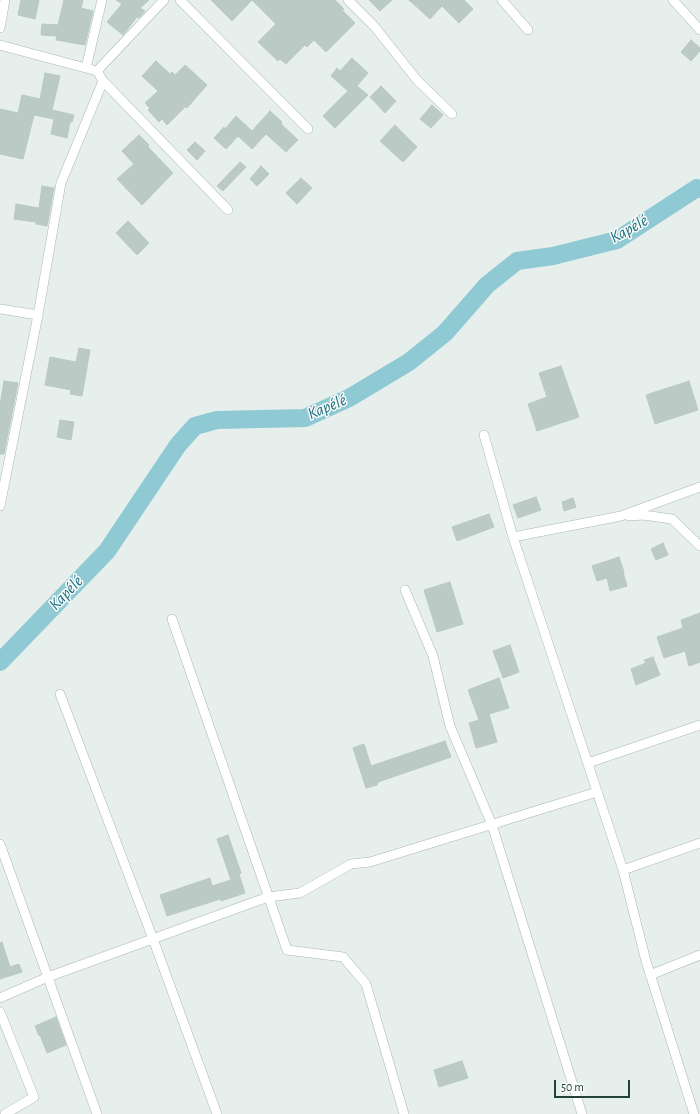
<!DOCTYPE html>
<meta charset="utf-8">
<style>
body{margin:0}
#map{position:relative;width:700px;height:1114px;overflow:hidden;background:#e6efeb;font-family:"Alegreya Sans",sans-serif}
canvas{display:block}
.scale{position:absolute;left:554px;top:1080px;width:76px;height:18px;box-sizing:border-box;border:2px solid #24423a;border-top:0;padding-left:5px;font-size:12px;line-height:14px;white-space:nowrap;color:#24423a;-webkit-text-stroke:3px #f7fbf9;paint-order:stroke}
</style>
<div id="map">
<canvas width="700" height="1114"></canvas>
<div class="scale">50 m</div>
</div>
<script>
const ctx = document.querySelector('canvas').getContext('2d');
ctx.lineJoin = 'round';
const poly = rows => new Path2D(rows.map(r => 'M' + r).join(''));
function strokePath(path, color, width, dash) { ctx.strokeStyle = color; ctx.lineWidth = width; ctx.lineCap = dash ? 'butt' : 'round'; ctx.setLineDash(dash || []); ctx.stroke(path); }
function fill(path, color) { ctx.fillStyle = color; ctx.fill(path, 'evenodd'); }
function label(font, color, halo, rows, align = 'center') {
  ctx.font = font + ' "Alegreya Sans",sans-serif'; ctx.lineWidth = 3; ctx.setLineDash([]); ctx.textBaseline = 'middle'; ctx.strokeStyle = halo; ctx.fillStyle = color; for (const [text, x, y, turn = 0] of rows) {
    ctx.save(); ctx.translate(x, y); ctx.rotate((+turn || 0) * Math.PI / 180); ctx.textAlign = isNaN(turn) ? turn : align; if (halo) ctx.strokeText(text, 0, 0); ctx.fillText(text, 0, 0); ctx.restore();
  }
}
strokePath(poly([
 [0,662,107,551,178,445,195,426,217,420,305,418,349,398,409,362,445,333,487,285,517,261,553,256,617,240,697,188,700,189]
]), '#8ec9d4', 18);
const building = poly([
 [21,0,39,0,35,19,18,15,21,0],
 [64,0,83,0,81,8,93,11,85,45,56,40,57,36,41,35,42,24,58,25,64,0],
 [116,0,149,0,140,8,145,11,139,18,137,17,123,35,107,22,122,4,116,0],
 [211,0,252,0,232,21,211,0],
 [252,0,335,0,344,9,342,10,355,23,326,52,314,40,307,47,305,45,286,64,280,59,278,61,258,42,276,24,252,0],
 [369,0,392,0,380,11,369,0],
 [409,0,464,0,473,9,459,23,442,6,430,19,409,0],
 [691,40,700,48,700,51,691,61,681,52,691,40],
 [352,58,368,73,357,86,368,95,335,128,323,116,348,91,331,76,337,68,340,71,352,58],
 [156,61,170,74,172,72,175,75,185,65,207,85,187,108,186,106,167,125,162,119,159,122,148,110,150,108,145,103,158,91,142,76,156,61],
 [45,73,60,76,52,110,74,115,72,122,70,122,67,138,51,134,54,119,34,115,23,159,0,154,0,109,18,113,22,95,40,99,45,73],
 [381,86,396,101,385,113,370,97,381,86],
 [432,105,443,115,431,128,420,119,432,105],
 [270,111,282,122,281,124,298,140,286,152,266,134,252,149,238,136,226,149,214,138,224,127,225,129,236,116,252,131,270,111],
 [395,125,417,147,403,162,380,141,395,125],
 [139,135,149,145,148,147,173,173,142,205,117,179,134,164,122,151,139,135],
 [195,142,205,151,197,160,187,150,195,142],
 [240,162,246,167,223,191,217,186,240,162],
 [261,166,269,174,257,186,250,179,261,166],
 [301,178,312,188,297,204,286,193,301,178],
 [42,186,54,188,47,226,36,224,36,222,14,219,16,204,39,208,42,186],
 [128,221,149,243,137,255,116,233,128,221],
 [79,348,90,350,82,396,70,394,71,390,45,385,50,357,76,362,79,348],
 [561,366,579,417,537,431,528,404,547,397,539,373,561,366],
 [4,381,18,383,4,454,0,454,0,405,4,381],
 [689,381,698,410,655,424,646,395,689,381],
 [60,420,74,422,71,440,57,437,60,420],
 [536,497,541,510,518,518,513,505,536,497],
 [573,498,576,507,564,511,562,502,573,498],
 [489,514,494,527,457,541,452,527,489,514],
 [663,543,668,555,656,560,651,549,663,543],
 [619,557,624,572,623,572,627,586,610,591,607,578,597,581,592,566,619,557],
 [450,582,463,624,437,632,424,590,450,582],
 [700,613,700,662,689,666,685,651,664,658,657,637,683,628,681,620,700,613],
 [510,645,519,672,503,678,493,651,510,645],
 [653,657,660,675,636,685,631,669,646,663,644,660,653,657],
 [499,678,509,708,489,714,497,742,476,748,469,723,479,720,468,690,499,678],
 [445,741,451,757,378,782,377,785,366,788,353,748,364,744,371,766,445,741],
 [228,835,241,873,239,874,245,893,221,901,220,899,167,916,160,895,210,878,212,886,231,880,217,839,228,835],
 [2,942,10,967,19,964,22,972,0,979,0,943,2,942],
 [56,1017,66,1045,47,1053,40,1035,39,1036,35,1026,56,1017],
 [462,1061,468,1078,439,1087,434,1070,462,1061]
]);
fill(building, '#bbcac4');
strokePath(building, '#b8c9c2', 1);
const minor = poly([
 [180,0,308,129],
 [348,0,374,26,417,80,452,114],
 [502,0,528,30],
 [673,0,700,30],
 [0,28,5,0],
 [0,45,97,71,103,81,228,210],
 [86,68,102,0],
 [97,71,164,0],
 [0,309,38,315],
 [484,435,513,537,623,870,646,961,694,1114],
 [0,506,38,315,61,183,103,81],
 [629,516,643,515,672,519,700,546],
 [513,537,621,516,700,487],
 [405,590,433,656,450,726,492,825,582,1114],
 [172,619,287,950,343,957,366,984,404,1114],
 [60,694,153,939,217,1114],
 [588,763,700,725],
 [0,844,97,1114],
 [623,870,700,843],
 [650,975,700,955],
 [0,998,48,977,268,897,300,893,351,864,370,862,597,792],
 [0,1012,34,1097,5,1114]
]);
strokePath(minor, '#a8b8b2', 10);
strokePath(minor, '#fff', 9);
label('italic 17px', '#1c6f80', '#f7fbf9', [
 ["Kapélé",629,229,-29],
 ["Kapélé",327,407,-23],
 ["Kapélé",66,593,-46]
]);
</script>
